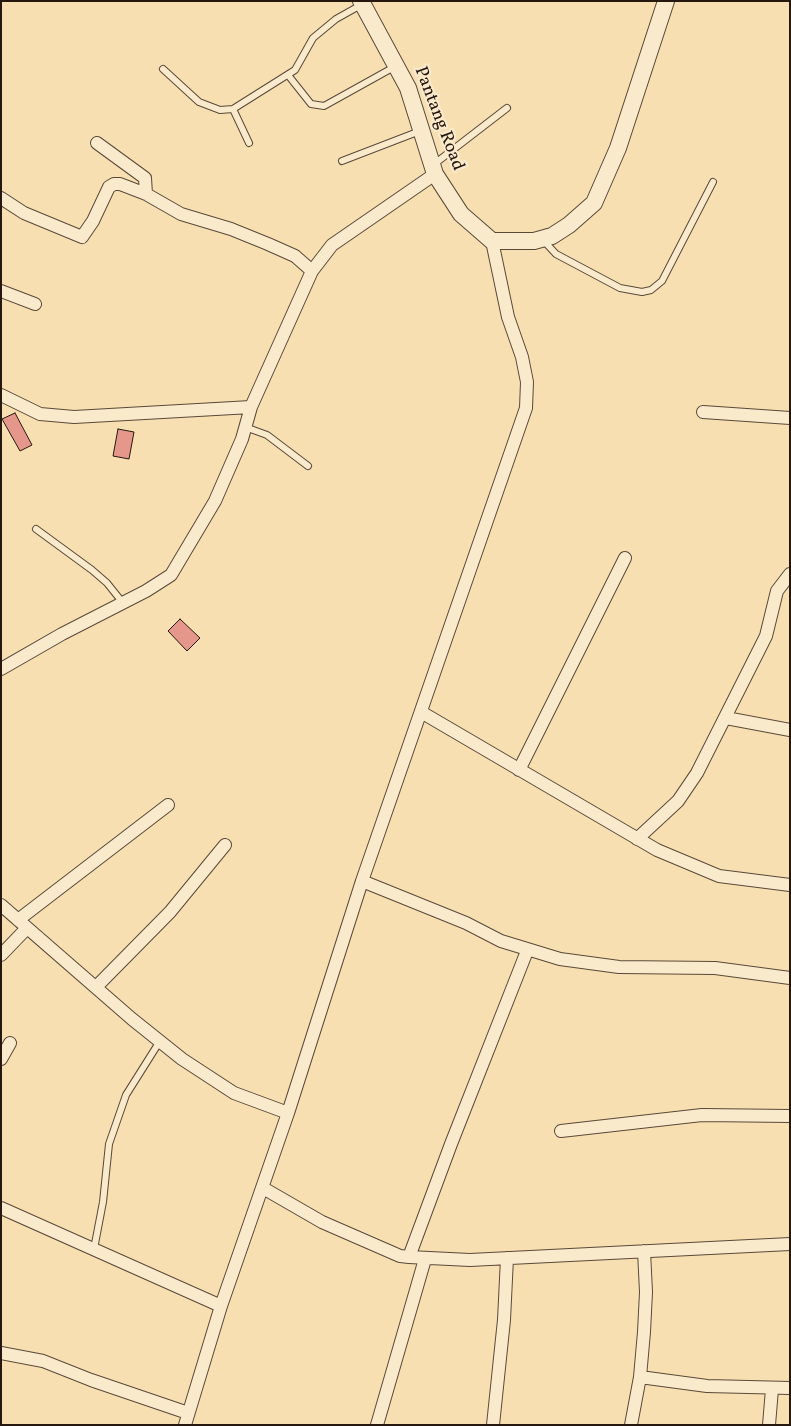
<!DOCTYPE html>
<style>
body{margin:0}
#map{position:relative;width:791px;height:1426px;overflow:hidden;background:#f7dfb1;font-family:Vollkorn,serif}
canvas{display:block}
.frame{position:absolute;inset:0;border:2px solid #26170f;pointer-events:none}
</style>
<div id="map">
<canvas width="791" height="1426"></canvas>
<div class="frame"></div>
</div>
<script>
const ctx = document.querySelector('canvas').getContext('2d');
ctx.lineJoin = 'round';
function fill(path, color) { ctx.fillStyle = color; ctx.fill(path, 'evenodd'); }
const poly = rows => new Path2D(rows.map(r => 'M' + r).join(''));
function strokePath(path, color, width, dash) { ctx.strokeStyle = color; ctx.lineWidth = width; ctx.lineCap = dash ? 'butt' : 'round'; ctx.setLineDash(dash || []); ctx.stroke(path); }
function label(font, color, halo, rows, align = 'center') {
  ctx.font = font + ' Vollkorn,serif'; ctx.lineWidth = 4.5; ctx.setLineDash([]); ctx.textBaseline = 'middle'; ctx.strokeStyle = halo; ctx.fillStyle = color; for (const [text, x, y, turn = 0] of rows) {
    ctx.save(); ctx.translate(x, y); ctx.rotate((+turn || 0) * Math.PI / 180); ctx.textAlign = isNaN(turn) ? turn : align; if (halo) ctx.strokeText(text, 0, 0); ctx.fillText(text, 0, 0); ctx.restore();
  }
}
const building = poly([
 [15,413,32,445,20,451,2,419,15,413],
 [118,429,134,432,129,459,113,456,118,429],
 [180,619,200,638,187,651,168,631,180,619]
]);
fill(building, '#e6978b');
strokePath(building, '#26170f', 1);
const service = poly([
 [163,69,199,102,220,110,233,109],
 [288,75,311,104,324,106,396,66],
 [249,143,233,109,295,70,313,38,336,19,361,5],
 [342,161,420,131],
 [433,165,507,108],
 [543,240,556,254,620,288,642,292,651,290,662,281,713,182],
 [245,427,267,435,308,466],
 [36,529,92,570,107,583,123,603],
 [94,1249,103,1202,109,1144,126,1095,160,1041]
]);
const minor = poly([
 [97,143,145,178,146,194],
 [1,198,24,213,82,237,93,221,109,187,114,184,120,184,146,194,181,214,231,229,268,244,295,256,312,271],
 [1,291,35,304],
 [1,395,40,414,74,417,251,407],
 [703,412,790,418],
 [1,669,62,634,146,591,171,575,215,501,242,439,251,407,312,271,332,245,435,174],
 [421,712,657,850,719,876,790,885],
 [726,718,790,730],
 [519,770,625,558],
 [637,839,678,801,697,773,766,636,777,591,790,574],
 [362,881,466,923,501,941,560,959,619,967,715,968,790,978],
 [1,905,132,1019,182,1059,234,1093,288,1113],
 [18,920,168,805],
 [1,955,27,928],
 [97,986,170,912,225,845],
 [1,1059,10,1043],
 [561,1131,702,1115,790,1116],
 [263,1188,322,1222,400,1256,409,1257,470,1260,790,1244],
 [1,1208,221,1306],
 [409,1257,451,1144,527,951],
 [1,1353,43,1361,91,1380,188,1413],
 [640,1377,707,1386,790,1388],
 [185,1425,221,1306,288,1113,362,881,526,408,527,382,522,357,508,317,492,241],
 [377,1425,425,1259],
 [493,1425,504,1320,507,1258],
 [631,1425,640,1377,644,1332,646,1292,644,1251],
 [769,1425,772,1389]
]);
const tertiary = poly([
 [361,1,408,88,435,174,461,214,492,241,534,241,552,236,569,225,594,203,618,148,666,1]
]);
strokePath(service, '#5a4938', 8);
strokePath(minor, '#5a4938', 14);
strokePath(tertiary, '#5a4938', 18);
strokePath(service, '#faeacc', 6);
strokePath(minor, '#faeacc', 12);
strokePath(tertiary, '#faeacc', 16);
label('18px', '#26170f', '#faeacc', [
 ["Pantang Road",438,119,69]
]);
</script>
